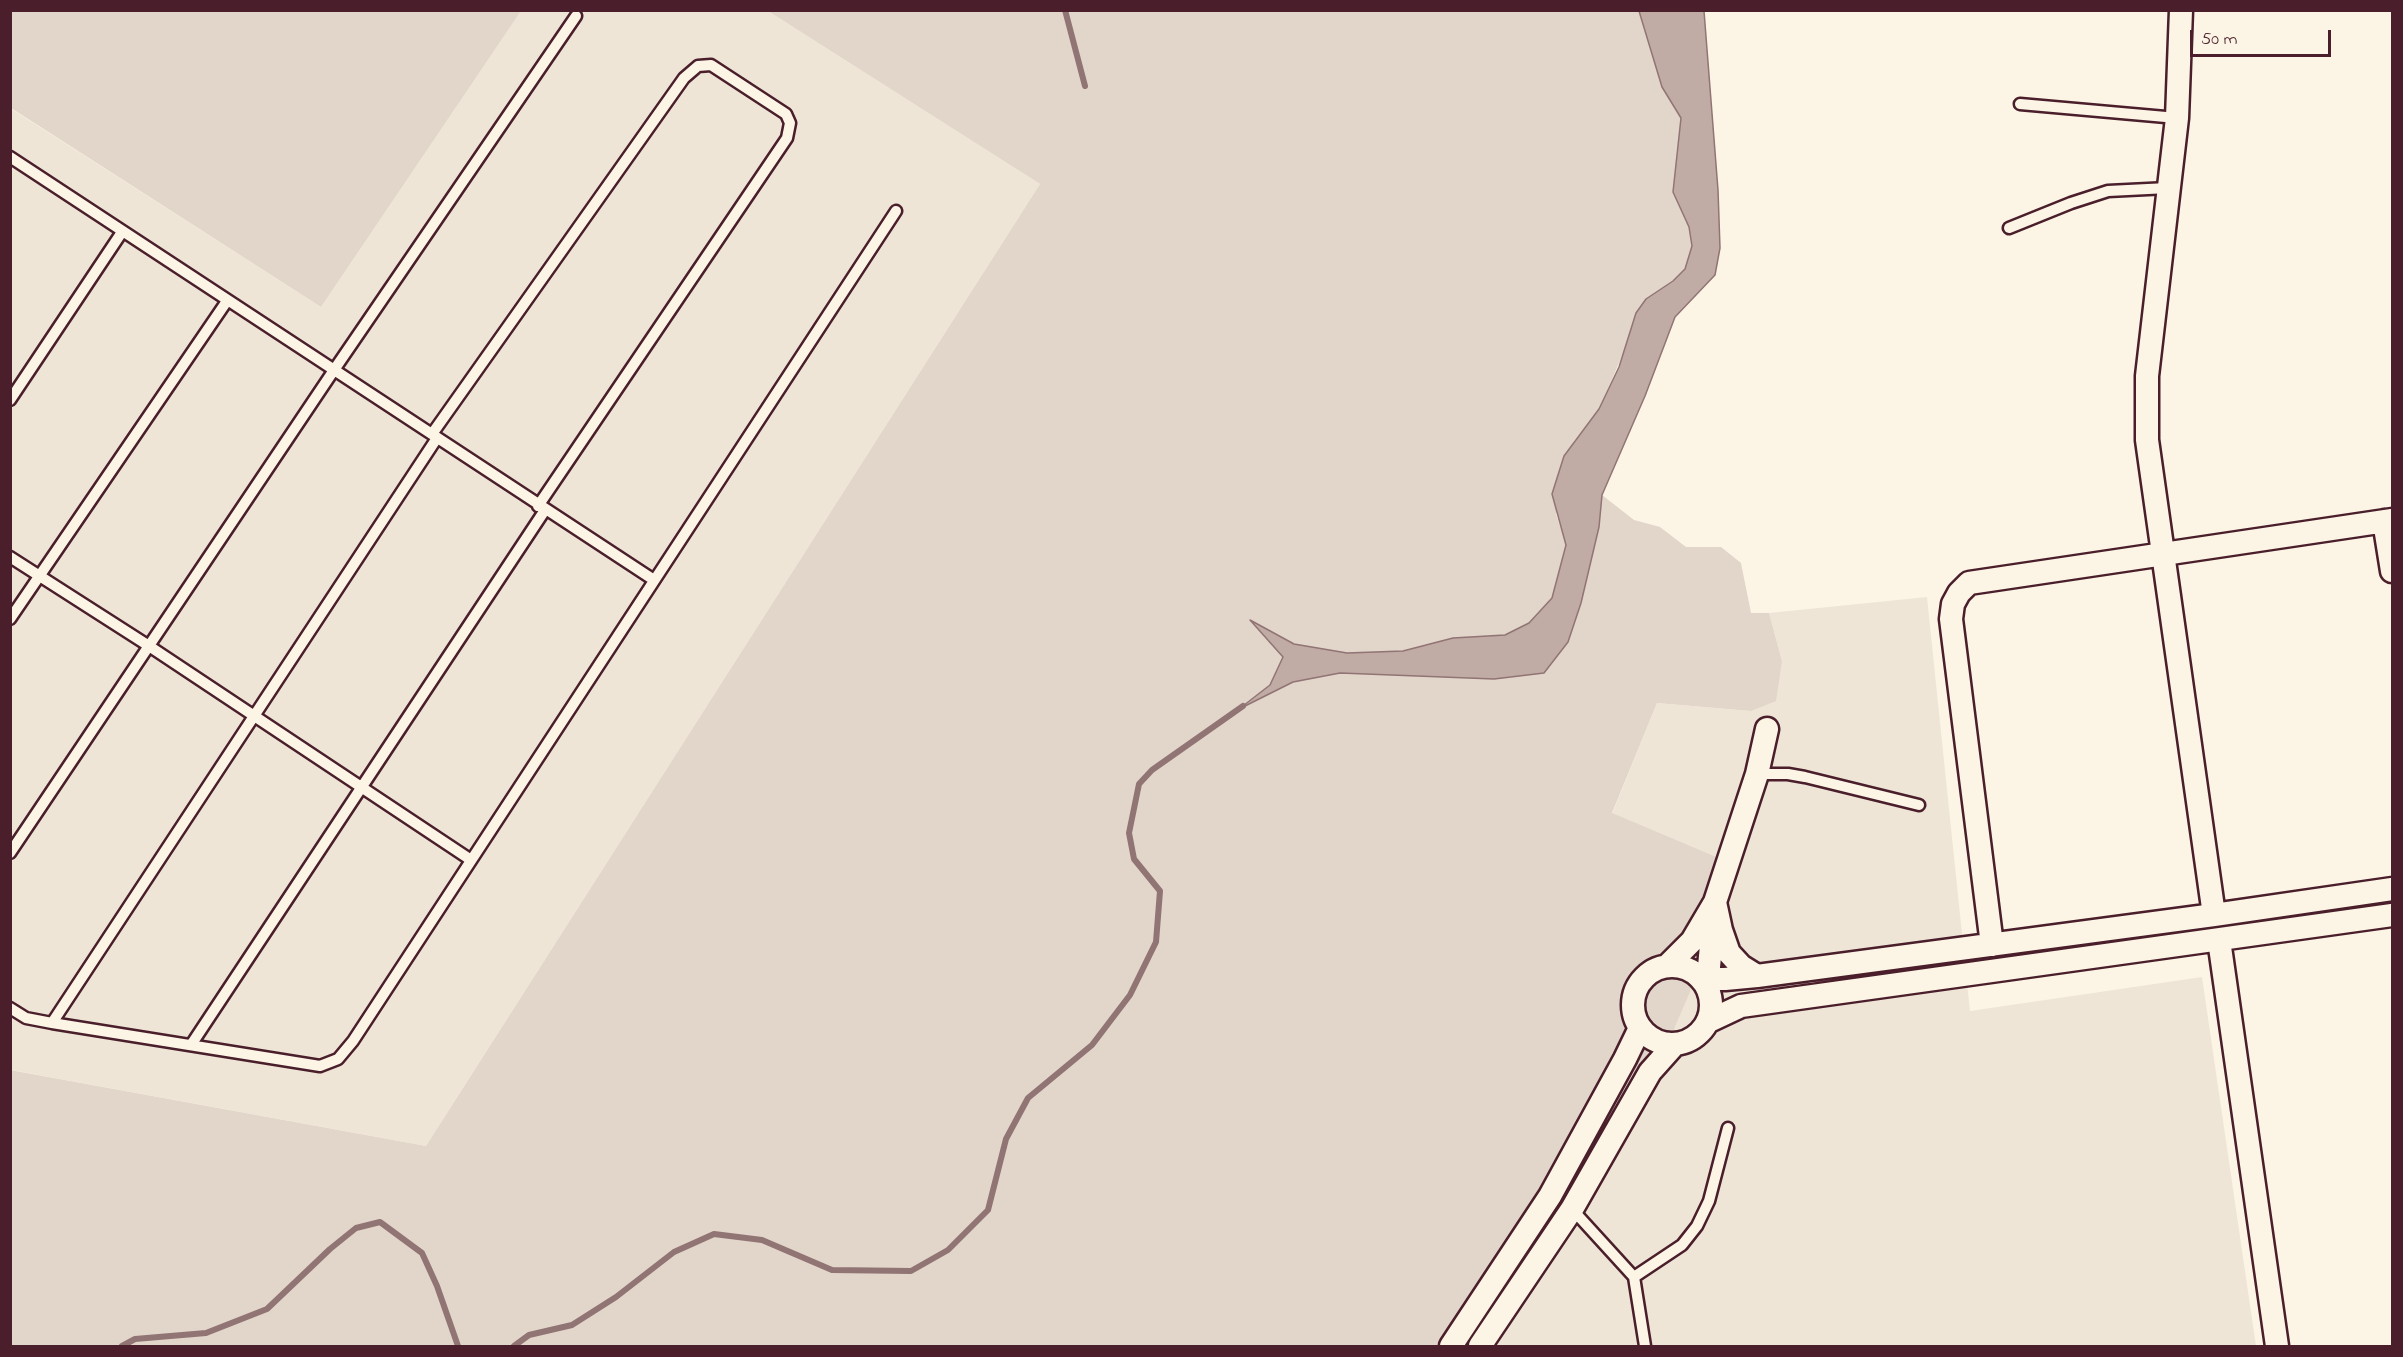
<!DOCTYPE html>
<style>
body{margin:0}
#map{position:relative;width:2403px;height:1357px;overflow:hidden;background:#fcf5e5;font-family:"Indie Flower",sans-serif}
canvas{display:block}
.frame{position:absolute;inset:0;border:12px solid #4a1f2b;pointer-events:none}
.scale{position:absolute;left:2190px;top:30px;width:141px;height:27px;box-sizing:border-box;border:3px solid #4a1f2b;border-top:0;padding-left:8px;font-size:18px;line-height:21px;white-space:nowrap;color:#4a1f2b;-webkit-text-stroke:4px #fcf5e5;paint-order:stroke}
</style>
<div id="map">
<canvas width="2403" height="1357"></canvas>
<div class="frame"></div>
<div class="scale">50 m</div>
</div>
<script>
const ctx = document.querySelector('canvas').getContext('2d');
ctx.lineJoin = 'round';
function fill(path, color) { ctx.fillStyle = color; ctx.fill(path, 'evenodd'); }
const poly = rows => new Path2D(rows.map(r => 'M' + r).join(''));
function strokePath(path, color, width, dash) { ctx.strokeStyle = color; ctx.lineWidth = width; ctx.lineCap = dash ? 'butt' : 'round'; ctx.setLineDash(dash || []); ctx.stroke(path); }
fill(poly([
 [521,11,768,11,1040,184,426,1146,11,1070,10,108,321,307],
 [1927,597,1970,1011,2202,977,2256,1346,1478,1346,1662,1057,1690,991,1720,859,1612,814,1657,703,1751,711,1782,661,1769,613]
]), '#eee5d7');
fill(poly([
 [10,11,11,10,521,11,321,307,11,108],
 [768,11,1639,11,1662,87,1681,118,1673,192,1689,227,1692,246,1685,269,1673,281,1646,299,1599,410,1574,441,1556,514,1566,544,1552,598,1529,623,1505,635,1453,638,1403,651,1347,653,1294,644,1252,622,1283,657,1270,685,1242,706,1293,682,1340,673,1407,675,1544,673,1599,527,1602,495,1634,520,1660,527,1686,547,1721,547,1741,563,1751,613,1769,613,1782,661,1776,701,1751,711,1657,703,1612,813,1721,859,1690,992,1662,1057,1478,1346,11,1346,10,1070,426,1146,1040,184]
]), '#e2d5ca');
const water = poly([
 [1639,11,1704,11,1718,190,1720,248,1715,275,1675,317,1645,396,1602,495,1599,527,1581,603,1568,642,1544,673,1494,679,1340,673,1293,682,1239,709,1270,685,1283,657,1250,620,1294,644,1347,653,1403,651,1453,638,1505,635,1529,623,1552,598,1566,545,1552,494,1564,456,1599,409,1619,367,1636,313,1646,299,1673,281,1685,269,1692,246,1689,227,1673,192,1681,118,1662,87,1639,11]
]);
fill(water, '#c0aca5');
strokePath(water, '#917474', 1.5);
strokePath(poly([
 [1065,10,1085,86],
 [122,1346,135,1339,206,1333,267,1309,330,1249,356,1228,380,1222,422,1253,437,1286,458,1346],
 [514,1346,529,1335,572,1325,616,1297,674,1252,714,1234,762,1240,832,1270,911,1271,948,1250,988,1210,1006,1139,1028,1098,1092,1045,1130,995,1156,942,1160,891,1134,859,1129,833,1139,784,1152,770,1243,706]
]), '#917474', 6);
const service = poly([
 [2020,104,2177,118],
 [10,157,654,580],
 [2009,228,2071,203,2108,191,2168,188],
 [10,400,122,232],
 [432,434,684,78,698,66,711,65,786,114,790,123,787,138,538,506],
 [10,557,149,646,471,860],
 [10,619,227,301],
 [1757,774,1788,774,1805,777,1919,805],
 [10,853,334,370,576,16],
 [10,1008,26,1018,52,1023,320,1066,338,1059,353,1041,896,211],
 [52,1023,437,438],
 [191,1045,545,510],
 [1572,1209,1634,1277,1645,1346],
 [1634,1277,1682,1245,1697,1226,1709,1201,1728,1128]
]);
const minor = poly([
 [2181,10,2177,118,2147,376,2147,440,2214,915],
 [2384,521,2392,571],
 [2219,940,2277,1346],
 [1992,945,1951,619,1953,604,1959,593,1969,583,2392,520],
 '1633 1005a39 39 0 1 1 78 0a39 39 0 1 1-78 0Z',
 [1667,966,1692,941,1715,902,1721,930,1729,953,1741,966,1757,976],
 [1700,978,1725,979,1757,976,2214,915,2392,889],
 [1708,978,1715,902,1757,774,1767,729],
 [1707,1022,1741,1006,2392,915],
 [1451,1346,1550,1196,1625,1059,1640,1028],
 [1480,1346,1572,1209,1650,1072,1675,1044]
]);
strokePath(service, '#4a1f2b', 15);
strokePath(minor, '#4a1f2b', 27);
strokePath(service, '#fcf5e5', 10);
strokePath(minor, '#fcf5e5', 22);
</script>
